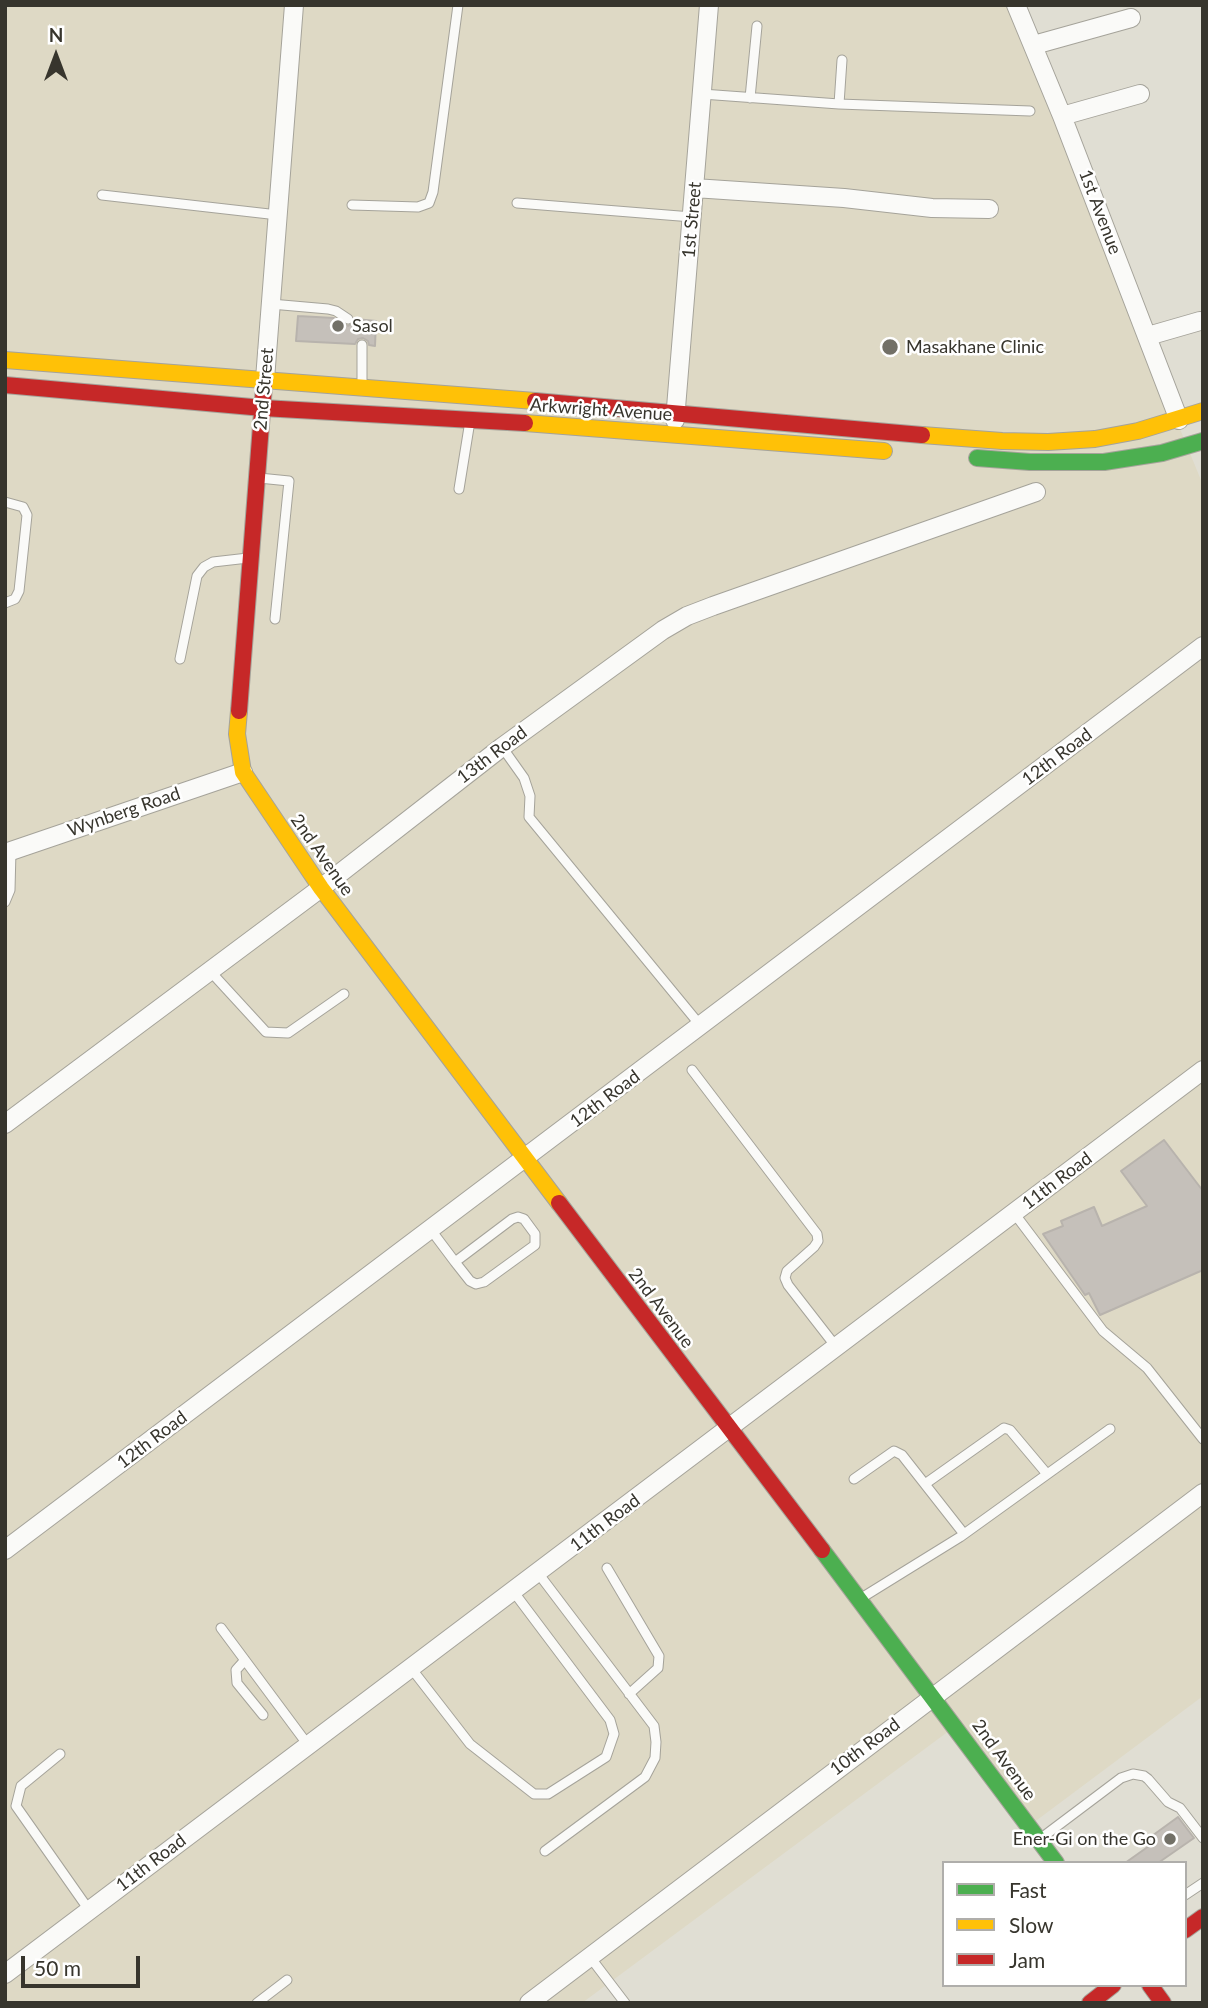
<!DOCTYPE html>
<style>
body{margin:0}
#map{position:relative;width:1208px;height:2008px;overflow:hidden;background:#e0ded3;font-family:Lato,sans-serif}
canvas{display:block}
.frame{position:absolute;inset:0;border:7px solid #37352d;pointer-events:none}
.legend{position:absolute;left:942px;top:1861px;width:245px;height:126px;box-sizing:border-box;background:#fff;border:2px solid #afaeab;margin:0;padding:9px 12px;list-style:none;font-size:21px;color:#37352d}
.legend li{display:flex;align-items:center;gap:14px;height:35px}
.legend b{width:35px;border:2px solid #afaeab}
.north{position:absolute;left:21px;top:21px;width:70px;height:70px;-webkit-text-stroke:5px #fff;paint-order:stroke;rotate:0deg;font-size:19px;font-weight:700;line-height:28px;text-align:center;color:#37352d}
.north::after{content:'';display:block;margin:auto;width:24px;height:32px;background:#37352d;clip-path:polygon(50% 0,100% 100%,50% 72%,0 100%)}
.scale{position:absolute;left:21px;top:1956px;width:119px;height:32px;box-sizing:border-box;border:4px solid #37352d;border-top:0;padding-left:9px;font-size:21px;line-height:24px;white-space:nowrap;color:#37352d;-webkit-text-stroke:5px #fff;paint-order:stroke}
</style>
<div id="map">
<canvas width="1208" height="2008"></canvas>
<div class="frame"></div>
<ul class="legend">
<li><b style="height:9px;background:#4caf50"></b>Fast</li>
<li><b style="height:9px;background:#ffc107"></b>Slow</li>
<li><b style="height:9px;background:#c62828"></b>Jam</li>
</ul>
<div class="north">N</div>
<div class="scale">50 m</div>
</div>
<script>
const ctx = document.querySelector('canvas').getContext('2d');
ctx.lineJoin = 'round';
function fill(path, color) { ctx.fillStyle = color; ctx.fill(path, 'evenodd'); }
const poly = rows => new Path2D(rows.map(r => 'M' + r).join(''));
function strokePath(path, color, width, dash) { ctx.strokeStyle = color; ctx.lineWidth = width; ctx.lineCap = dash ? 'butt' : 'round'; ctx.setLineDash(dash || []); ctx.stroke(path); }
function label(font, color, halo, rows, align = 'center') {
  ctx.font = font + ' Lato,sans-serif'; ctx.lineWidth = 5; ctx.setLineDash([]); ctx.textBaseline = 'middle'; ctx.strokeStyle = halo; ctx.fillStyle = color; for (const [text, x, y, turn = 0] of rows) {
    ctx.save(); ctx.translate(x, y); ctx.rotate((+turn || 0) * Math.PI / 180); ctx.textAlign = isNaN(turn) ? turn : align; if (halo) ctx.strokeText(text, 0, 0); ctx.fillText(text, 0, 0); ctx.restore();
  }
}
fill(poly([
 [5,5,1006,5,1203,485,1203,1696,1029,1826,957,1725,582,2003,5,2003]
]), '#ded9c5');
const building = poly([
 [298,316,334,318,348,326,353,323,355,319,376,321,375,346,369,345,368,341,363,338,358,339,355,344,296,341,298,316],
 [1164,1140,1203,1191,1203,1270,1100,1315,1089,1293,1085,1295,1043,1234,1063,1226,1061,1221,1094,1207,1102,1226,1147,1206,1121,1171,1164,1140],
 [1178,1817,1194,1838,1158,1863,1125,1863,1149,1846,1145,1841,1178,1817]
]);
fill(building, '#c5c0ba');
strokePath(building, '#b8b3ad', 2);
const lane = poly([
 [702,94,839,104,1030,111],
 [750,98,757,26],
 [839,104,842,60],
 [102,195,278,215],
 [517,203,692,217],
 [352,205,418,207,429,203,433,192,458,5],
 [271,304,328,309,336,311,348,319],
 [362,385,362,345],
 [259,478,289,481,275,619],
 [459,489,470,421],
 [5,502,23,507,27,515,19,591,15,599,5,603],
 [180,659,197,576,204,567,213,562,248,558],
 [502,747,524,778,530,796,529,817,700,1025],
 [5,902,10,890,11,851],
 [210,971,266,1032,288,1033,344,994],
 [692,1070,817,1234,818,1241,814,1247,787,1271,785,1278,788,1285,837,1348],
 [1014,1213,1103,1331,1147,1368,1203,1439],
 [431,1230,455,1262,470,1281,476,1284,484,1282,535,1245,535,1234,524,1219,518,1217,512,1219,455,1262],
 [854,1479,894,1451,902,1455,964,1534],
 [925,1484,1004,1428,1010,1430,1047,1474],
 [607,1568,659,1656,658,1668,629,1694],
 [538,1573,654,1726,656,1742,655,1758,645,1777,545,1851],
 [863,1597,960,1537,1110,1429],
 [221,1628,308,1745],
 [245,1660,236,1670,237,1683,263,1715],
 [411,1668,470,1744,534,1794,548,1794,606,1757,614,1734,610,1720,513,1591],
 [60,1754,21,1786,16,1806,89,1910],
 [1040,1839,1121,1778,1133,1774,1144,1776,1148,1779,1168,1802,1180,1808,1203,1838],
 [1185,1895,1203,1883],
 [590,1957,625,2003],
 [257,2003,287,1980]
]);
const street = poly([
 [1016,5,1062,116,1179,420],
 [1034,45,1131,18],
 [1062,116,1140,94],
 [694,188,844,198,932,208,989,209],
 [1148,336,1200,321],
 [265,379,294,5],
 [675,420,709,5],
 [5,853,243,772],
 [5,1124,321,888,502,747,663,630,687,616,713,606,1036,492],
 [5,1550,1203,646],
 [5,1974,1203,1070],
 [529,2003,1203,1493]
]);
const fast = poly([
 [977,458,1030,462,1104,462,1162,453,1203,441],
 [822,1550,1056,1863]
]);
const slow = poly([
 [5,360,535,401],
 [525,423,884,451],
 [922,435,1002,441,1048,442,1095,439,1138,431,1203,411],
 [239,711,237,734,243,772,321,888,559,1203]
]);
const jam = poly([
 [5,385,263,408,525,423],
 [535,401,922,435],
 [239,711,264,386],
 [559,1203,822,1550],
 [1185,1930,1203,1917],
 [1150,1985,1163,2003],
 [1090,2003,1113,1985]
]);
strokePath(lane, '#a5a39a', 11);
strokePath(street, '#a5a39a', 20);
strokePath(fast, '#a5a39a', 18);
strokePath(slow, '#a5a39a', 18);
strokePath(jam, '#a5a39a', 18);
strokePath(lane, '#fafaf8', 9);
strokePath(street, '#fafaf8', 18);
strokePath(fast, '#4caf50', 16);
strokePath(slow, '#ffc107', 16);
strokePath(jam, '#c62828', 16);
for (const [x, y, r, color] of [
 [338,326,7,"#727067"],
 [890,347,9,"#727067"],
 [1170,1839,7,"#727067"]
]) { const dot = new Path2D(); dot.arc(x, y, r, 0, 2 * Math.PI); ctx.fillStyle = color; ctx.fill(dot); strokePath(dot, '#fff', 2.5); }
label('18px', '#37352d', '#fff', [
 ["1st Avenue",1100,212,69],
 ["1st Street",692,220,-85],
 ["2nd Street",264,389,-85],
 ["Arkwright Avenue",601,410,4],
 ["13th Road",492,755,-37],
 ["12th Road",1057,757,-37],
 ["Wynberg Road",124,812,-19],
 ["2nd Avenue",322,855,55],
 ["12th Road",605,1099,-37],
 ["11th Road",1057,1181,-37],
 ["2nd Avenue",661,1308,53],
 ["12th Road",152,1440,-37],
 ["11th Road",605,1523,-37],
 ["10th Road",865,1747,-37],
 ["2nd Avenue",1004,1760,54],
 ["11th Road",151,1863,-37]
]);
label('18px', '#37352d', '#fff', [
 ["Sasol",352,326],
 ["Masakhane Clinic",906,347],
 ["Ener-Gi on the Go",1156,1839,"right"]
], 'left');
</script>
